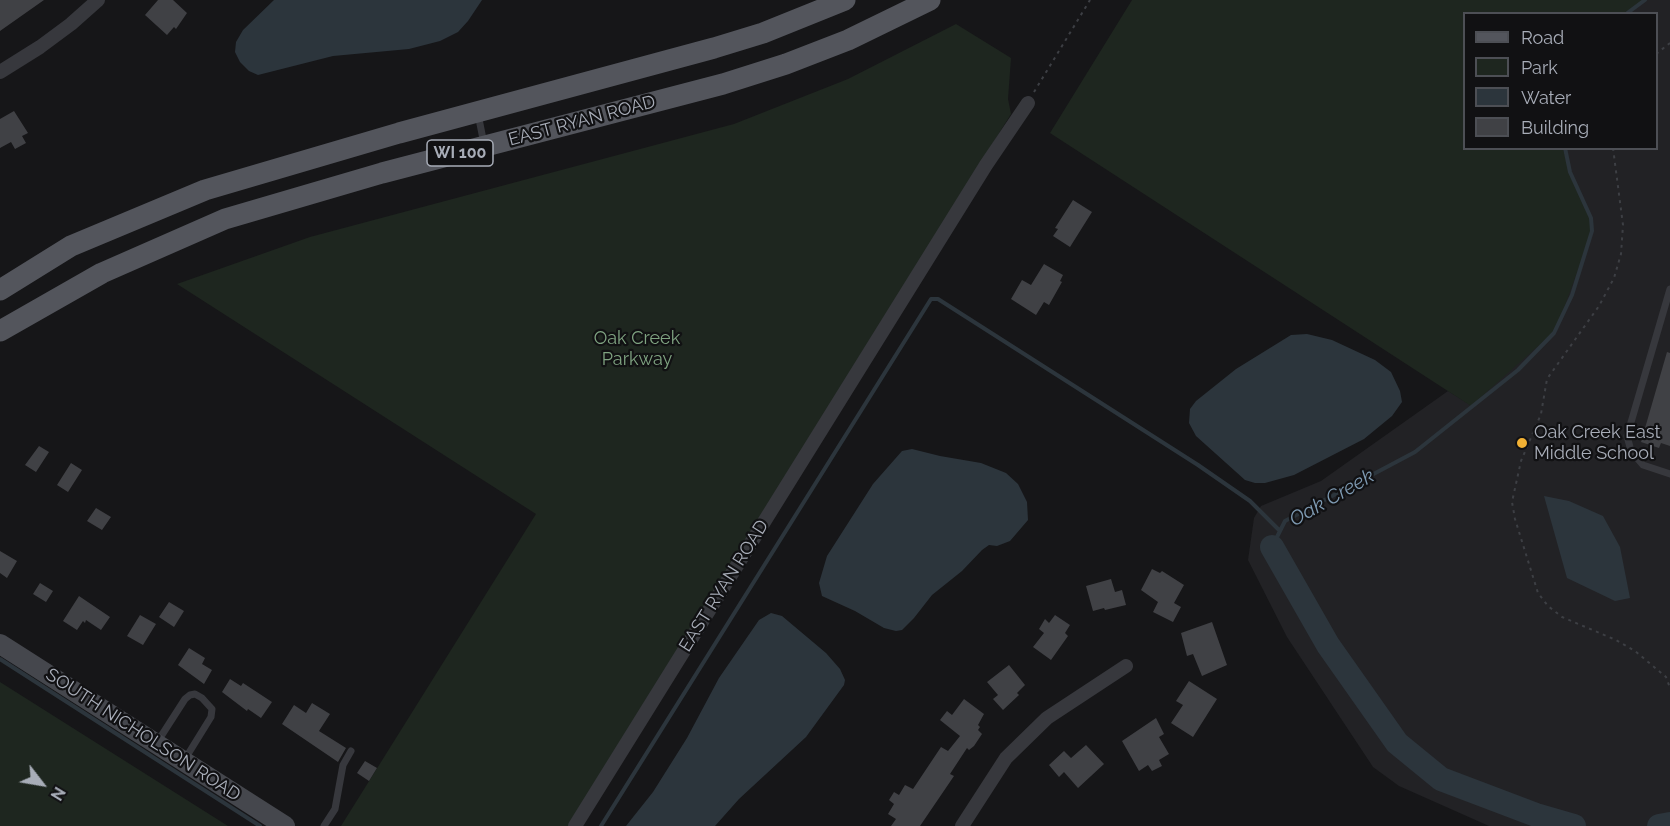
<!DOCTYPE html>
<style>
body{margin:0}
#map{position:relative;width:1670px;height:826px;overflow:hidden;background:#161618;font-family:Raleway,sans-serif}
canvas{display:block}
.legend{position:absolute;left:1463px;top:12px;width:195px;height:138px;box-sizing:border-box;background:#111113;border:2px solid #4d4f55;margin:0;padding:8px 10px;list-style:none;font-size:18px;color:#a8adb8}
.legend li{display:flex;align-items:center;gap:12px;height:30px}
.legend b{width:30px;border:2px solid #4d4f55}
.north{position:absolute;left:12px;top:754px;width:60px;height:60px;-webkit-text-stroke:4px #111113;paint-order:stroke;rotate:121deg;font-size:16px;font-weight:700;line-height:24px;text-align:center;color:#a8adb8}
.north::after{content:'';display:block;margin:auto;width:21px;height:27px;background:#a8adb8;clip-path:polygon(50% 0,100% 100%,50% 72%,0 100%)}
</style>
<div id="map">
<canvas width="1670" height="826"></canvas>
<ul class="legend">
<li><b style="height:8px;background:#53555c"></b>Road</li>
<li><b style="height:16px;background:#1e261f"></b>Park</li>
<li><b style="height:16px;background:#2c353c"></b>Water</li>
<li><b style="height:16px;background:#404145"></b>Building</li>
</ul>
<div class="north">N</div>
</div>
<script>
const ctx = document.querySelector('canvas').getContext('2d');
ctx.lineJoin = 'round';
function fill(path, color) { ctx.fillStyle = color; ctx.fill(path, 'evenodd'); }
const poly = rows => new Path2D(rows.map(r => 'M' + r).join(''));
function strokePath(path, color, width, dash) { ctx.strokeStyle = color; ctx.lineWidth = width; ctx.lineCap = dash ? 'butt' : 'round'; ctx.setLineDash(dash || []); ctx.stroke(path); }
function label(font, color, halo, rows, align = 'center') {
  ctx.font = font + ' Raleway,sans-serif'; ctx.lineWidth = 4.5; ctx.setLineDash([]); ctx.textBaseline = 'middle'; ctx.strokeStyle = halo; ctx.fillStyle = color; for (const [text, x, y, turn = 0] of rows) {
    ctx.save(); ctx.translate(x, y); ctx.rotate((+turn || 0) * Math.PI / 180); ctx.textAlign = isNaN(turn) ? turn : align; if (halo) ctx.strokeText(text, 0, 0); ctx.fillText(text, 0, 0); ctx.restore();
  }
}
fill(poly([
 [1646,0,1670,0,1670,826,1489,826,1399,786,1373,767,1287,637,1248,560,1254,518,1261,506,1321,481,1448,391,1472,406,1591,218,1570,173,1563,149,1656,148,1656,14,1624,13]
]), '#222225');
fill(poly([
 [1132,0,1646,0,1624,13,1464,14,1464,148,1563,149,1570,173,1591,218,1592,231,1556,330,1471,406,1050,133],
 [956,24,1011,58,1008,99,1011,114,568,826,341,826,536,514,177,284,310,237,734,124,848,79],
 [0,682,228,826,0,826]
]), '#1e261f');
fill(poly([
 [274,0,482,0,468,21,458,32,440,41,409,49,333,56,258,75,249,71,240,62,235,52,236,42,243,30],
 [1307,334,1332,340,1375,360,1391,372,1400,391,1402,402,1392,416,1364,439,1294,475,1265,483,1255,483,1245,480,1196,436,1189,423,1190,409,1196,401,1236,369,1291,335],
 [912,449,940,456,981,463,1006,473,1018,484,1027,502,1028,520,1010,541,997,546,989,545,982,550,962,571,932,595,914,618,902,630,896,631,884,628,855,611,822,596,819,583,827,556,873,484,902,451],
 [1544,496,1569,501,1603,516,1620,547,1630,598,1615,601,1567,578],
 [771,613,782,616,826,653,840,669,845,680,844,685,806,737,739,799,715,826,626,826,653,792,687,738,719,678,759,620]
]), '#2c353c');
strokePath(poly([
 [1626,14,1645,0],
 [1272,547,1285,521,1415,452,1518,370,1554,333,1572,295,1592,231,1591,218,1570,172,1565,148],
 [0,659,260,826],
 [601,826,931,299,938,299,1198,465,1250,501,1280,531]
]), '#2c353c', 4);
strokePath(poly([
 [1272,547,1328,645,1397,743,1441,779,1536,815,1574,826],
 [1659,826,1670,824]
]), '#2c353c', 24);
fill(poly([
 [0,0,44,0,0,31],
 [158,0,173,0,187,13,176,29,174,27,167,35,145,15],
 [14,111,28,133,22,136,26,143,15,149,11,142,0,148,0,119],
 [1073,200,1092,212,1070,247,1053,236,1058,229,1055,228],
 [1044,264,1063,275,1060,281,1062,282,1049,305,1044,302,1036,315,1011,299,1022,280,1031,285],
 [1667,352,1670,353,1670,446,1661,443,1659,448,1641,442],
 [39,446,49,452,36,472,25,465],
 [71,463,82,470,68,492,57,485],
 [96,508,111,517,102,530,87,521],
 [0,551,17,561,7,578,0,573],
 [1152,569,1160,573,1162,571,1184,585,1174,603,1181,607,1173,622,1153,612,1158,602,1141,590],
 [1111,579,1115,592,1122,590,1126,605,1105,610,1104,608,1093,611,1086,586],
 [40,583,53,591,46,602,33,594],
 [79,596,110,617,101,630,86,620,85,623,83,621,77,630,63,621],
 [169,602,184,611,174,627,159,617],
 [140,615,156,624,143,645,127,636],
 [1055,615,1070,625,1065,633,1068,636,1051,660,1033,647,1044,633,1039,629,1045,619,1049,623],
 [1212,622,1227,665,1202,676,1193,654,1187,656,1181,633],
 [189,648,205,658,202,664,212,670,204,684,178,665],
 [1009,665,1025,685,1017,693,1019,695,1003,710,993,699,998,695,987,682],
 [230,679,241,686,243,683,272,702,261,718,248,709,247,711,222,692],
 [1189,681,1217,699,1193,737,1171,723,1183,705,1176,701],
 [964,699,984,714,978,725,980,727,978,730,982,734,974,746,969,750,967,748,950,774,954,776,920,826,891,826,896,819,888,814,894,804,889,800,894,792,899,795,905,785,913,789,941,747,948,751,960,736,940,720,947,711,952,715],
 [312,703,330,714,319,731,346,748,338,762,282,724,294,705,306,713],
 [1156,718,1164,734,1159,737,1169,754,1159,760,1162,766,1152,771,1148,765,1139,771,1122,741],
 [1086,745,1104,764,1078,788,1064,772,1059,777,1049,765,1064,751,1071,758],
 [365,761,377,768,369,781,357,773]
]), '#404145');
strokePath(poly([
 [1656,54,1670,43],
 [1034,92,1090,0],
 [1613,148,1623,225,1621,254,1614,278,1599,306,1547,379,1541,414,1521,461,1512,502,1515,519,1538,593,1548,606,1562,617,1616,640,1635,651,1666,677,1670,688]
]), '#3d3f44', 2, [3, 4.5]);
strokePath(poly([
 [478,114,484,144],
 [1670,289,1627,436,1631,451,1643,465,1670,474],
 [158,741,185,699,190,695,195,694,202,698,212,709,211,717,185,759],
 [324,826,335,809,343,765,351,751]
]), '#37383d', 7);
strokePath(poly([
 [0,72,40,47,71,24,98,0],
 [575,826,986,165,1028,103],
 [962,826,1006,758,1047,718,1126,666]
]), '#37383d', 14);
strokePath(poly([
 [0,644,285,826]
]), '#45474d', 20);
strokePath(poly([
 [0,290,71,246,205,190,399,133,714,48,763,33,845,0],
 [0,331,102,273,225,219,382,173,723,84,786,64,848,40,930,0]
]), '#53555c', 21);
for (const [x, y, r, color] of [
 [1522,443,6,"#f2b134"]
]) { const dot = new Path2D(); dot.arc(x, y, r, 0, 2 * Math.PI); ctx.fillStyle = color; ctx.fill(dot); strokePath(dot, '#111113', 2); }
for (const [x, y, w] of [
 [460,153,66]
]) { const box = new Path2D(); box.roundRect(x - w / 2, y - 13, w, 26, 4.5); ctx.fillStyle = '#111113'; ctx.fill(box); strokePath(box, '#a8adb8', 1.5); }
label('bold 16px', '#a8adb8', null, [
 ["WI 100",460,153]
]);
label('18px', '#a8adb8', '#111113', [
 ["EAST RYAN ROAD",582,121,-15],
 ["EAST RYAN ROAD",724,586,-58],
 ["SOUTH NICHOLSON ROAD",143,735,33]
]);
label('18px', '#7fa381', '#111113', [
 ["Oak Creek",637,339],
 ["Parkway",637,360]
]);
label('18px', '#a8adb8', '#111113', [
 ["Oak Creek East",1534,433],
 ["Middle School",1534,454]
], 'left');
label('italic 20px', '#7f9bb3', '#111113', [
 ["Oak Creek",1332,498,-30]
]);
</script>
